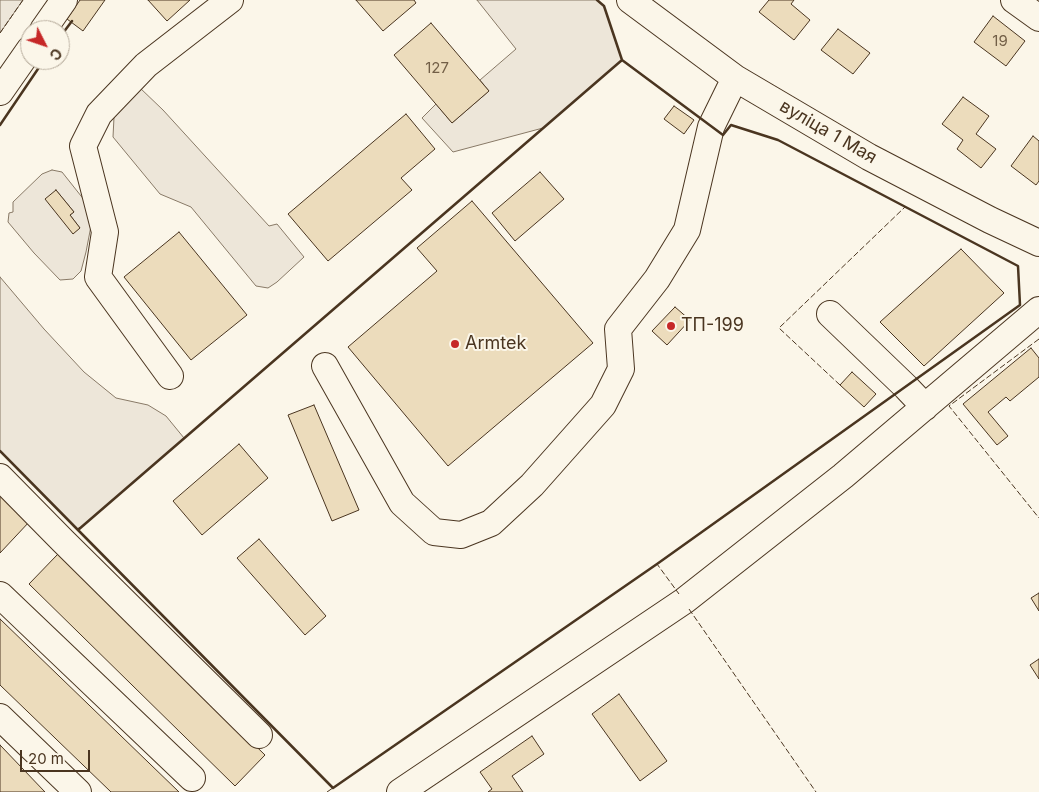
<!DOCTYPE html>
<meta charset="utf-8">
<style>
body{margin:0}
#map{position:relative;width:1039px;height:792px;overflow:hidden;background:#fbf6e9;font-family:Inter,sans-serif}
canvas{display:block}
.north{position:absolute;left:20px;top:20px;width:50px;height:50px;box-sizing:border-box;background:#fbf6e9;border:1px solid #b4a999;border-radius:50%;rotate:131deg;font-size:14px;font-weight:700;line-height:20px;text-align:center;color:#4a3520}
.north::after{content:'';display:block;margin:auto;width:18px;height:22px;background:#c62828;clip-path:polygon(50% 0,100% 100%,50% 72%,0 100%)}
.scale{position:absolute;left:20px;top:750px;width:70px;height:22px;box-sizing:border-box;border:2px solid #4a3520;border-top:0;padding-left:6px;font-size:15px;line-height:18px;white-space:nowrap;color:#4a3520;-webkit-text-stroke:4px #fbf6e9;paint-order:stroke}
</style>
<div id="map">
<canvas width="1039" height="792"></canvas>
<div class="north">С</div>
<div class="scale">20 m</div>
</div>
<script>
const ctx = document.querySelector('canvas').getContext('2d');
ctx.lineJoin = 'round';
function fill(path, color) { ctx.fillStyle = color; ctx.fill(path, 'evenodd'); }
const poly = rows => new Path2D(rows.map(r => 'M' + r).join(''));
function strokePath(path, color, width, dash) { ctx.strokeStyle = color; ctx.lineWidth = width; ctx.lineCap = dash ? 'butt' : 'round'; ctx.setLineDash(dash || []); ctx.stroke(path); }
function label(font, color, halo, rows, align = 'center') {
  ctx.font = font + ' Inter,sans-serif'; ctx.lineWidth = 4; ctx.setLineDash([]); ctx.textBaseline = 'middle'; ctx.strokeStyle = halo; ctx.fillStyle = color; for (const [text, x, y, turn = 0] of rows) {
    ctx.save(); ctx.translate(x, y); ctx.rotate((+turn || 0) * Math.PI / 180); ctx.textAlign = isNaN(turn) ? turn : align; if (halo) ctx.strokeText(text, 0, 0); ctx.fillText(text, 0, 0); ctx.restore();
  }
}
const green = poly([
 [0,0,23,0,0,33,0,0],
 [477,0,597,0,604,6,622,60,543,128,453,152,422,118,436,104,452,123,489,91,480,80,516,49,477,0],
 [139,87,163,110,269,226,277,224,304,257,277,282,268,288,256,286,191,207,160,194,113,137,114,117,139,87],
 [52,170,62,172,89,206,91,226,86,252,81,271,73,279,60,280,34,253,8,222,9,213,13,212,13,202,42,174,52,170],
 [56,190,74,212,70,215,80,228,73,233,56,190],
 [0,277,44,329,84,372,116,398,148,405,166,416,184,438,78,530,0,451,0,277]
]);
fill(green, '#ede6d9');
strokePath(green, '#887966', 1);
const building = poly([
 [80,0,105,0,83,31,67,19,80,0],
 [148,0,190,0,167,21,148,0],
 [356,0,414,0,416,3,383,31,356,0],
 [769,0,794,0,791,4,810,20,794,40,759,12,769,0],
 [993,16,1025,41,1006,66,974,42,993,16],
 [431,23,489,91,452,123,394,55,431,23],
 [838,29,870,53,853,74,821,50,838,29],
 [963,97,989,116,976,134,996,149,981,168,957,149,963,140,942,124,963,97],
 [674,106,694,120,684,134,664,119,674,106],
 [406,114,435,149,401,178,412,190,328,261,288,214,406,114],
 [1033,136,1039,141,1039,181,1036,185,1011,166,1033,136],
 [540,172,564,199,515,241,492,213,540,172],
 [56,190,74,212,70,215,80,228,73,234,45,199,56,190],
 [472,201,593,343,448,466,348,347,437,271,417,248,472,201],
 [179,232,247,315,191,360,124,277,179,232],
 [961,249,1004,293,924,366,880,322,961,249],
 [675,307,690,320,667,345,652,331,675,307],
 [1031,348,1039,358,1039,377,1010,401,1006,397,988,412,1008,436,997,445,963,404,1031,348],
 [852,372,876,394,864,407,840,385,852,372],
 [314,405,359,510,332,521,288,415,314,405],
 [239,444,268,478,202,535,173,501,239,444],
 [0,492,30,521,0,553,0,492],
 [259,539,326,616,305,635,237,558,259,539],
 [58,554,265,755,235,786,29,584,58,554],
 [1039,593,1039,611,1031,598,1039,593],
 [0,619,179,792,111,792,0,685,0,619],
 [1039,659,1039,679,1030,665,1039,659],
 [619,694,667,761,640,781,592,714,619,694],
 [532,736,544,754,512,776,523,792,488,792,492,789,480,772,532,736],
 [0,745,45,792,0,792,0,745]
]);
fill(building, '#ecdcbc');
strokePath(building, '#4a3520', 1);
const minor = poly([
 [630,0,735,78,869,157,990,220,1039,243],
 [1014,0,1039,18],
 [43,30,64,0],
 [0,92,30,49],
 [830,314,906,387,925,407],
 [325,366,402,503,434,532,461,535,491,523,532,485,603,405,621,369,618,329,657,279,687,230,711,127,735,78],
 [170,376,98,277,105,232,83,146,99,114,146,65,230,0],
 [0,477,63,541,259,735],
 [0,595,192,778],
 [0,717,78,792],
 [400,792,684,601,843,476,1039,310]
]);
strokePath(minor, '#4a3520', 28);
strokePath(minor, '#fbf6e9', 26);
strokePath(poly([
 [0,33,23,0],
 [1039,339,949,406,1039,518],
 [840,385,779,328,905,207],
 [689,609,816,792],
 [327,792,657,564,679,594]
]), '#4a3520', 1, [6, 2.5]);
strokePath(poly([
 [597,0,604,6,622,60,621,61],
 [60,37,72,21],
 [622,60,723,135,731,125,778,140,1018,266,1020,305,657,564,333,788,78,530,622,60],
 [0,125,44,60],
 [0,451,78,530,80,528]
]), '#4a3520', 2.5);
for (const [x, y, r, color] of [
 [671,326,5,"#c62828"],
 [455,344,5,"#c62828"]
]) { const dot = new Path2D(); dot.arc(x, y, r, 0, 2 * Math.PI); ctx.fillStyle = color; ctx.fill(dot); strokePath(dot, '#fbf6e9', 2); }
label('15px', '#725f47', null, [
 ["19",1000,41],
 ["127",437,68]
]);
label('18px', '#4a3520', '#fbf6e9', [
 ["вуліца 1 Мая",828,132,30]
]);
label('18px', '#4a3520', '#fbf6e9', [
 ["ТП-199",681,326],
 ["Armtek",465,344]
], 'left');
</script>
